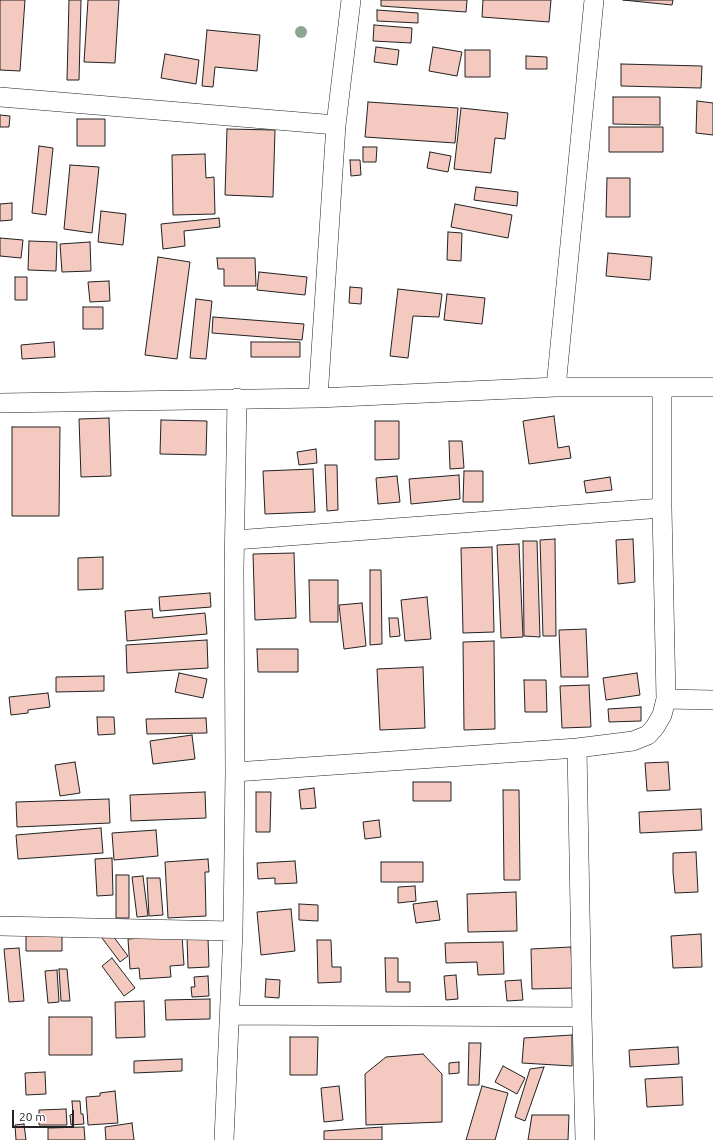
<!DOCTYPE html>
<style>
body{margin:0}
#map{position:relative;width:713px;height:1140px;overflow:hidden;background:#fff;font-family:Ubuntu,sans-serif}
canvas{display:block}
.scale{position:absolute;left:12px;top:1110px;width:62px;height:18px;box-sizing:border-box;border:2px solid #222;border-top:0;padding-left:5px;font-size:12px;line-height:14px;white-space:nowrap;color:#222;-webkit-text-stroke:3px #fff;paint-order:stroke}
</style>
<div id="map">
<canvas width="713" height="1140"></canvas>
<div class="scale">20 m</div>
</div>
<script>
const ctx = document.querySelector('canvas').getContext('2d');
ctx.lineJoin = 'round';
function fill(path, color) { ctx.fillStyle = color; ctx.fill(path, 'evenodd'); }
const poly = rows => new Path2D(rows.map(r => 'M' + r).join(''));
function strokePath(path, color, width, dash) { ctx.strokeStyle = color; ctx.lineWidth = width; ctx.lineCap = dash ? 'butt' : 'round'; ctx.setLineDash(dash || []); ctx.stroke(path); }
const building = poly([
 [0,0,25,0,20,71,0,70,0,0],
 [69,0,81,0,79,80,67,80,69,0],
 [88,0,119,0,115,63,84,62,88,0],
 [381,0,467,0,466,12,381,6,381,0],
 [483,0,551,0,549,22,482,17,483,0],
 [623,0,673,0,672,5,623,0],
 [377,10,418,13,418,23,377,21,377,10],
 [374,25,412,28,411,43,373,41,374,25],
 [207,30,260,35,257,71,215,67,213,87,202,86,207,30],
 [376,47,399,50,397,65,374,62,376,47],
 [433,47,462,52,457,76,429,71,433,47],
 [465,50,490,50,490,77,465,77,465,50],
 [165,54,199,60,196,84,161,78,165,54],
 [526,56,547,57,547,69,526,69,526,56],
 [621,64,702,66,701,88,621,86,621,64],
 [613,97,660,97,660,125,613,124,613,97],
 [697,101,713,103,713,135,696,133,697,101],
 [368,102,458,108,455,143,365,137,368,102],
 [461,108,508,113,505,139,495,138,491,173,454,169,461,108],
 [0,115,10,116,9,127,0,127,0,115],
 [77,119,105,119,105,146,77,146,77,119],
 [609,127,663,127,663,152,609,152,609,127],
 [227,129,275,130,273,197,225,195,227,129],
 [39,146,53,148,46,215,32,213,39,146],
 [363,147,377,147,376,162,363,162,363,147],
 [430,152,451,156,448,172,427,168,430,152],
 [205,154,206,178,214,177,215,214,173,215,172,155,205,154],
 [350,160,360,160,361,175,351,176,350,160],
 [70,165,99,167,92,233,64,229,70,165],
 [607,178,630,178,630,217,606,217,607,178],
 [476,187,518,192,517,206,474,200,476,187],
 [12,203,12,220,0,221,0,204,12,203],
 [455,204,512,215,508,238,451,227,455,204],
 [101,211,126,214,123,245,98,242,101,211],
 [219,218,220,227,184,231,185,246,163,249,161,224,219,218],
 [448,232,462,233,461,261,447,260,448,232],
 [0,238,23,240,21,258,0,256,0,238],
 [29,241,57,242,56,271,28,270,29,241],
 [90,242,91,271,62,272,60,244,90,242],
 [608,253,652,257,650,280,606,276,608,253],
 [158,257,190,262,177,359,145,355,158,257],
 [217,258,255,258,256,286,224,286,224,269,218,269,217,258],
 [259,272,307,277,305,295,257,290,259,272],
 [15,277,27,277,27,300,15,300,15,277],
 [109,281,110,301,90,302,88,282,109,281],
 [350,287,362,288,361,304,349,303,350,287],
 [398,289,442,294,439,317,413,316,408,358,390,356,398,289],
 [447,294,485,298,482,324,444,320,447,294],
 [196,299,212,301,206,359,190,358,196,299],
 [83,307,103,307,103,329,83,329,83,307],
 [213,317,304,324,302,340,212,333,213,317],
 [54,342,55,357,22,359,21,345,54,342],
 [251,342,300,342,300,357,251,357,251,342],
 [554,416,558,448,569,446,571,458,529,464,523,421,554,416],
 [109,418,111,476,81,477,79,419,109,418],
 [161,420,207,421,206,455,160,454,161,420],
 [375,421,399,421,399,459,375,460,375,421],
 [12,427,60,427,59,516,12,516,12,427],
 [449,441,462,441,464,468,450,469,449,441],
 [316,449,317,463,299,465,297,452,316,449],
 [325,465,337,465,338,510,327,511,325,465],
 [313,469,315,512,265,514,263,471,313,469],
 [464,471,483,471,483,502,463,502,464,471],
 [459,475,460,499,411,504,409,479,459,475],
 [397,476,400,502,378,504,376,478,397,476],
 [610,477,612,490,586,493,584,481,610,477],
 [555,539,556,636,543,636,540,540,555,539],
 [633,539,635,582,618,584,616,540,633,539],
 [523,541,537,541,540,637,524,636,523,541],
 [519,544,523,637,501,638,497,545,519,544],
 [492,547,494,632,463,633,461,548,492,547],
 [294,553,296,618,255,620,253,554,294,553],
 [103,557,103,589,78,590,78,558,103,557],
 [370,570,381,570,382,644,370,645,370,570],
 [309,580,338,580,338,622,310,622,309,580],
 [210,593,211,607,160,611,159,597,210,593],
 [427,597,431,639,405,641,401,600,427,597],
 [362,603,366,646,344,649,339,605,362,603],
 [152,609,153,618,205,613,207,634,127,641,125,611,152,609],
 [389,618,398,618,400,636,390,637,389,618],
 [586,629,588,677,561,677,559,630,586,629],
 [207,640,208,668,127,673,126,645,207,640],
 [494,641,495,729,464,730,463,642,494,641],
 [257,649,298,649,298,672,258,672,257,649],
 [423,667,425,728,380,730,377,669,423,667],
 [179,673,207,679,203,698,175,692,179,673],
 [637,673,640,695,606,700,603,678,637,673],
 [104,676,104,691,56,692,56,677,104,676],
 [524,680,546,680,547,712,525,712,524,680],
 [589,685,591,727,562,728,560,686,589,685],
 [48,693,50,707,28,710,28,713,11,715,9,697,48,693],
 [641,707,641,721,609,722,608,709,641,707],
 [97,717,114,717,115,734,98,735,97,717],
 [206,718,207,733,147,734,146,719,206,718],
 [192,735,195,759,153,764,150,741,192,735],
 [75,762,80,793,60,796,55,765,75,762],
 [668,762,670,790,647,791,645,763,668,762],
 [413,782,451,782,451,801,413,801,413,782],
 [314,788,316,808,301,809,299,790,314,788],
 [503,790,519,790,520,880,504,880,503,790],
 [205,792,206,818,131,821,130,795,205,792],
 [256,792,271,792,270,832,256,832,256,792],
 [109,799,110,823,17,827,16,802,109,799],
 [701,809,702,830,640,833,639,812,701,809],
 [379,820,381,837,365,839,363,822,379,820],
 [101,828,103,853,18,859,16,835,101,828],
 [156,830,158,856,114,860,112,833,156,830],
 [696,852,698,892,675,893,673,872,673,853,696,852],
 [112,858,113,895,97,896,95,859,112,858],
 [208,859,209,872,205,872,206,916,168,918,165,862,208,859],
 [295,861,297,883,275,884,275,878,258,879,257,863,295,861],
 [381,862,423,862,423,882,381,882,381,862],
 [116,875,129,875,129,918,116,918,116,875],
 [143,876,148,916,137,917,132,877,143,876],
 [147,878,160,878,163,915,149,916,147,878],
 [415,886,416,901,398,903,398,887,415,886],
 [516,892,517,931,468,932,467,894,516,892],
 [437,901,440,920,416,923,413,904,437,901],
 [299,904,318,905,318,921,299,920,299,904],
 [291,909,295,951,261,955,257,912,291,909],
 [110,932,128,956,120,962,102,938,110,932],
 [26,934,62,934,62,951,26,951,26,934],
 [701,934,702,967,673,968,671,936,701,934],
 [182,935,184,965,170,966,171,977,140,979,139,968,130,969,128,939,182,935],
 [187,938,208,938,209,967,188,968,187,938],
 [317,940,331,940,332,967,341,967,341,982,318,983,317,940],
 [503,942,504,974,478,975,477,962,446,963,445,943,503,942],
 [571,947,573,988,532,989,531,949,571,947],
 [19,948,24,1001,9,1002,4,949,19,948],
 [112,958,135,988,124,996,102,966,112,958],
 [385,958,398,958,398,982,410,982,410,992,386,992,385,958],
 [59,969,67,969,70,1001,61,1001,59,969],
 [57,970,59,1002,48,1003,45,971,57,970],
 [456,975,458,999,446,1000,444,976,456,975],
 [208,976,209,996,192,997,191,987,195,987,194,977,208,976],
 [266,979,280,980,279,998,265,997,266,979],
 [521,980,523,1000,507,1001,505,981,521,980],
 [210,999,210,1019,166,1020,165,1000,210,999],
 [144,1001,145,1037,116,1038,115,1002,144,1001],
 [49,1017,92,1017,92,1055,49,1055,49,1017],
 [572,1035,572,1066,522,1063,524,1038,572,1035],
 [290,1037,318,1037,317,1075,290,1075,290,1037],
 [469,1043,481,1043,479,1085,468,1085,469,1043],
 [678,1047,679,1064,630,1067,629,1050,678,1047],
 [423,1054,442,1074,442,1122,366,1125,365,1074,386,1057,423,1054],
 [182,1059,182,1071,134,1073,134,1061,182,1059],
 [459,1062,459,1073,449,1074,449,1063,459,1062],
 [503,1066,525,1078,517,1094,495,1082,503,1066],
 [544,1067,525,1121,515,1117,530,1069,544,1067],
 [45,1072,46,1094,26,1095,25,1073,45,1072],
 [682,1077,683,1105,647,1107,645,1079,682,1077],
 [339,1086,343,1120,324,1122,321,1088,339,1086],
 [482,1086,508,1093,495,1140,466,1140,482,1086],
 [115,1091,118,1123,88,1125,86,1097,100,1096,100,1093,115,1091],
 [72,1101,80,1101,81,1114,83,1114,84,1124,71,1125,70,1115,73,1114,72,1101],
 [66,1109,67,1125,39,1125,39,1110,66,1109],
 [532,1115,569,1115,568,1140,528,1140,532,1115],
 [132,1123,134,1140,106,1140,105,1127,132,1123],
 [24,1124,26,1140,16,1140,15,1125,24,1124],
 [84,1127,85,1140,48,1140,48,1128,84,1127],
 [382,1127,382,1140,324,1140,324,1131,382,1127]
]);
fill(building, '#f3c9c0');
strokePath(building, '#222', 1);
const street = poly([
 [0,97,336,125],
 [556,387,594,0],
 [318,398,336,125,351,0],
 [0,403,318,398,556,387,713,387],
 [235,540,662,508],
 [666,699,713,700],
 [577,748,582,1017,585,1140],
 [235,772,577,748,633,741,648,735,655,727,662,715,666,699,662,508,662,387],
 [0,926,233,931],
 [230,1015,582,1017],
 [224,1140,233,931,235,772,234,570,237,398]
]);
strokePath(street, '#222', 20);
strokePath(street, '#fff', 19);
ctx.fillStyle = '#8da692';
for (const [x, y] of [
 [301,32]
]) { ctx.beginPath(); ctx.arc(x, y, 6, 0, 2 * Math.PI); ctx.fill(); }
</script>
